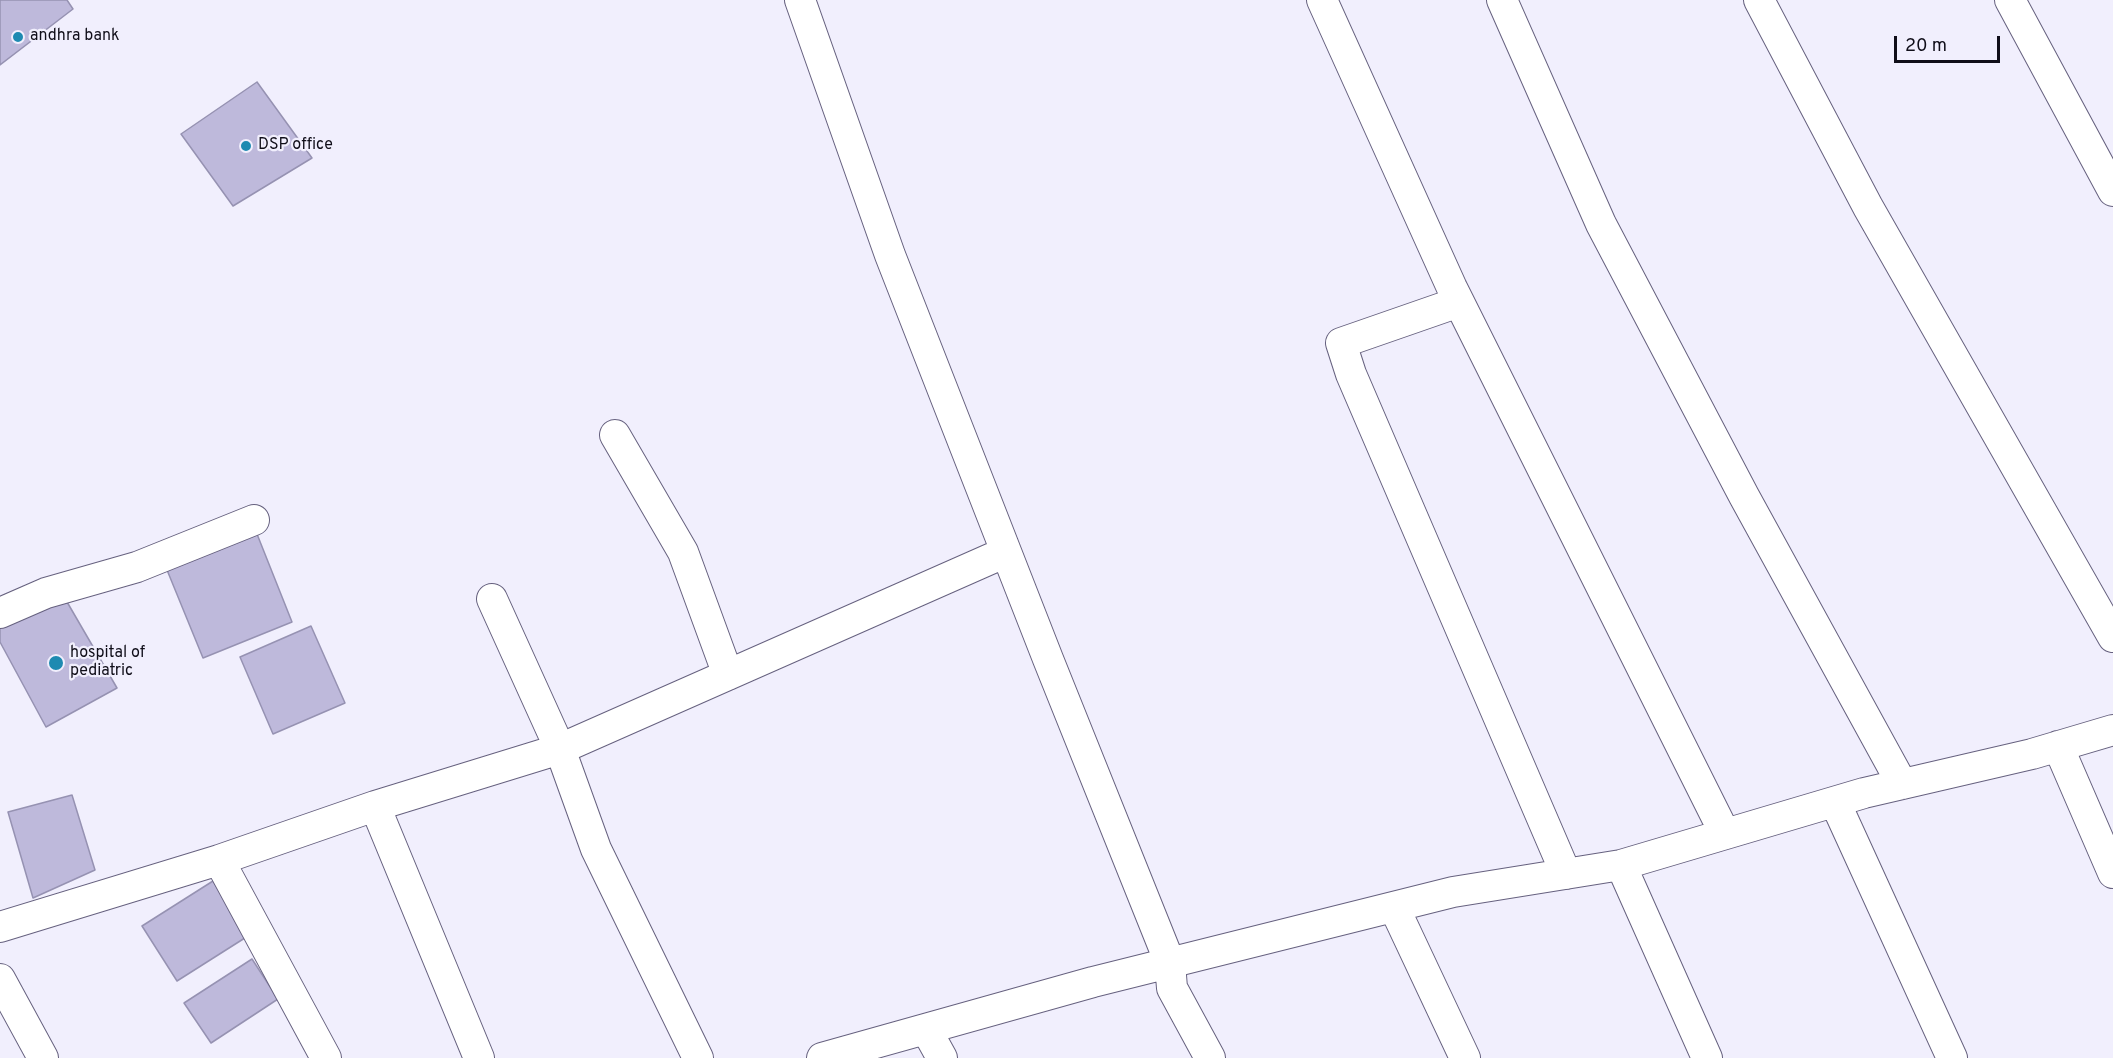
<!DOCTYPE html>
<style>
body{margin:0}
#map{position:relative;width:2113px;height:1058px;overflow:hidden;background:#f1effd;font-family:Overpass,sans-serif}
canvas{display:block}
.scale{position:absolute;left:1894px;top:36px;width:106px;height:27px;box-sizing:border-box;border:3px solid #100e19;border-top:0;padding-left:8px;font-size:18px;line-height:21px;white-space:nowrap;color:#100e19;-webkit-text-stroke:4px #f1effd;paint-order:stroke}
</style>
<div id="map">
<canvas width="2113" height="1058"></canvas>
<div class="scale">20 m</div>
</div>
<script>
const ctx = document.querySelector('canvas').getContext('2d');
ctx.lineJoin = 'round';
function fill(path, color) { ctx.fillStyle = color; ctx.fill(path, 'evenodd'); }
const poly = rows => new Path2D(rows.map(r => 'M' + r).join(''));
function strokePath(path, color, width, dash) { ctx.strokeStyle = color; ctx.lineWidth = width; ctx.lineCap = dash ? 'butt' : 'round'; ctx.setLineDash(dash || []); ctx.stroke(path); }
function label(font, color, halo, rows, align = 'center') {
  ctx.font = font + ' Overpass,sans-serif'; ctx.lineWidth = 4.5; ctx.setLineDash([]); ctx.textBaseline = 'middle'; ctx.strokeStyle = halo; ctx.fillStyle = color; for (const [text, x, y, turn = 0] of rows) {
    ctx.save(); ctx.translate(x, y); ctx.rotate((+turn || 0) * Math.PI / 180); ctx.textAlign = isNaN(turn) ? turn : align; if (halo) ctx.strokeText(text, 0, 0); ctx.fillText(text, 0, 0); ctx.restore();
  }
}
const building = poly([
 [0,0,67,0,73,9,0,65,0,0],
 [257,82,312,158,233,206,181,134,257,82],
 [257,534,292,622,203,658,167,570,257,534],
 [63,595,117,688,46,727,0,642,0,627,63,595],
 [311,626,345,703,273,734,240,657,311,626],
 [72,795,95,870,33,898,8,812,72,795],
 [213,881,248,936,177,981,142,926,213,881],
 [252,959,278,999,211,1043,184,1003,252,959]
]);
fill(building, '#beb9db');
strokePath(building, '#9692b2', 1.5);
const minor = poly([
 [800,0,890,255,1048,659,1170,963,1172,988,1210,1058],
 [1322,0,1452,288,1725,834],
 [1502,0,1601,224,1744,496,1902,784],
 [1759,0,1868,207,2113,637],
 [2010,0,2113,191],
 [1459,302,1341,343,1351,374,1566,874],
 [615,435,683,552,728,675],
 [492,599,560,749,596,849,698,1058],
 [0,613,46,593,137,567,254,520],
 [2058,746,2113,873],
 [1835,802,1952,1058],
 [375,806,479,1058],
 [219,860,326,1058],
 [1621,865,1707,1058],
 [1394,907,1465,1058],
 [0,927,219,860,375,806,560,749,1006,552],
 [0,979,43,1058],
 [926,1029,942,1058],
 [822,1058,1093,982,1453,892,1621,865,1864,793,2032,754,2113,730]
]);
strokePath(minor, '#66617f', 32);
strokePath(minor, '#fff', 30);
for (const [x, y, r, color] of [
 [18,37,6,"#1e8ab1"],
 [246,146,6,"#1e8ab1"],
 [56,663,8,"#1e8ab1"]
]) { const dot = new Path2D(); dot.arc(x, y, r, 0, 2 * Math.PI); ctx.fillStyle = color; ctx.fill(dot); strokePath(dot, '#f1effd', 2); }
label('16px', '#100e19', '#f1effd', [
 ["andhra bank",30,37],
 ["DSP office",258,146],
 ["hospital of",70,654],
 ["pediatric",70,672]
], 'left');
</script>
